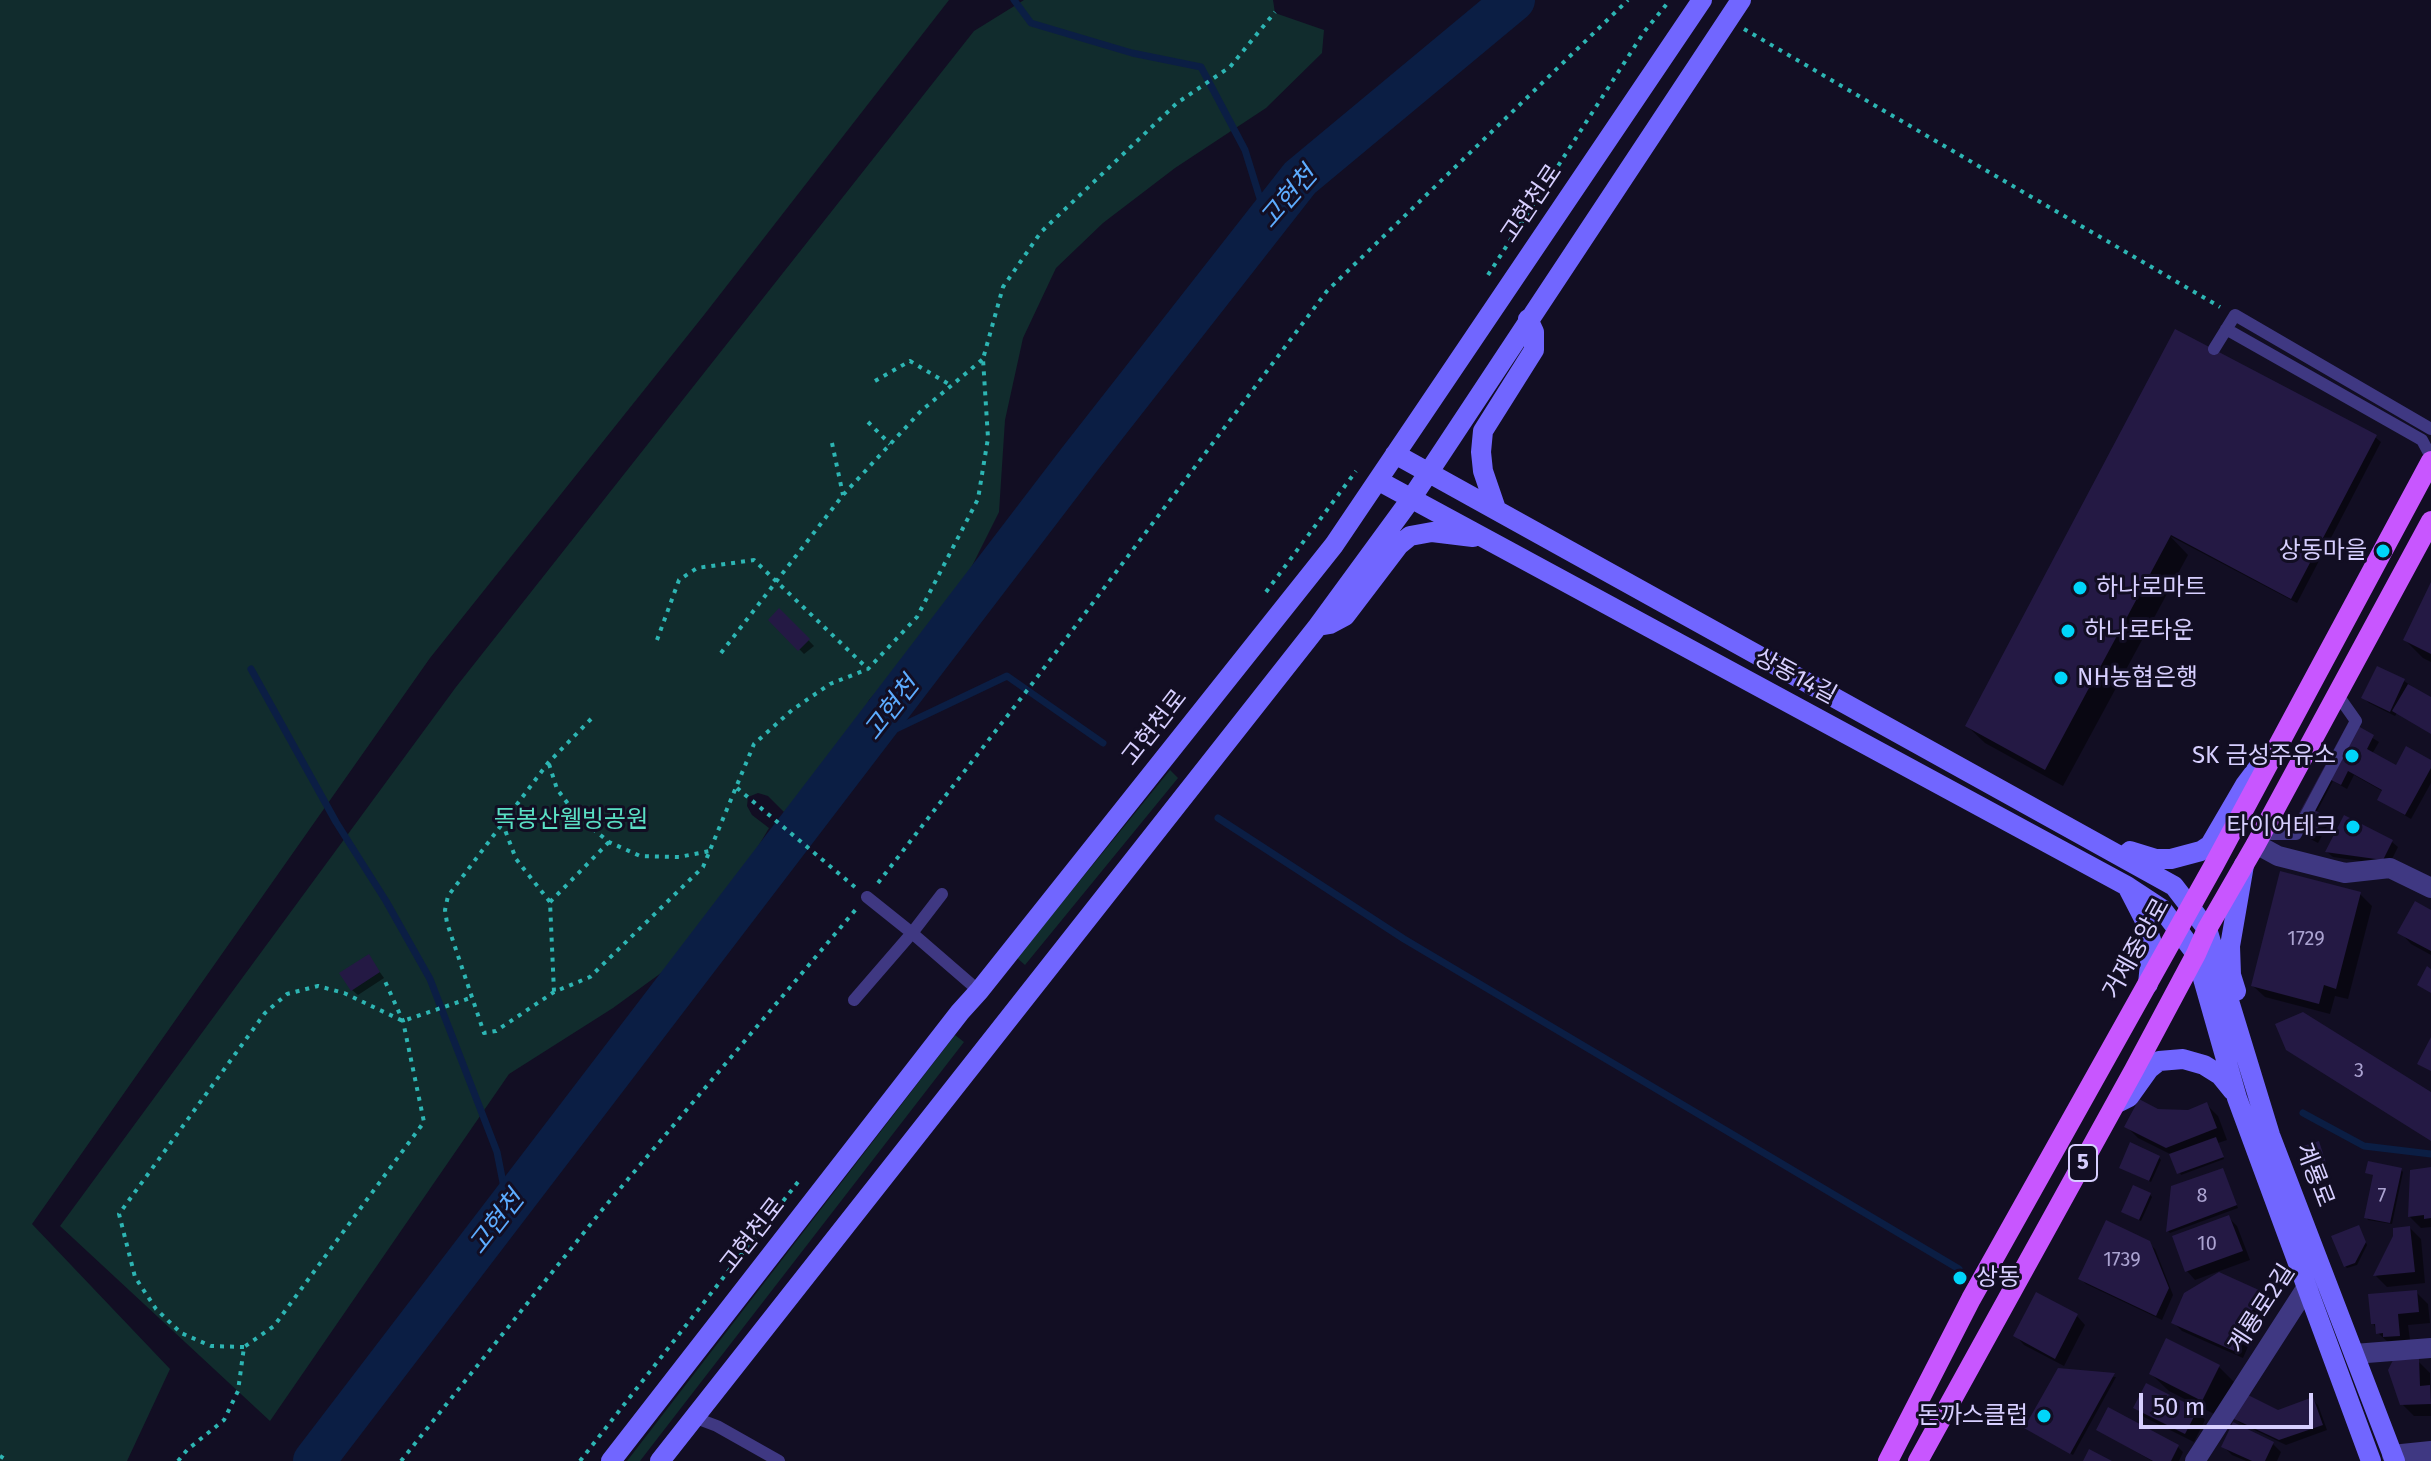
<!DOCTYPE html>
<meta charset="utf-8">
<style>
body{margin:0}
#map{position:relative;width:2431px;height:1461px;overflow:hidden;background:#120e23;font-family:"Fira Sans",sans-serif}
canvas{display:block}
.scale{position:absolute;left:2139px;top:1393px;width:174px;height:36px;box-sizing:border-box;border:4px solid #d7cfff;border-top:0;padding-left:10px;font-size:24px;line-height:28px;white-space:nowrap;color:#d7cfff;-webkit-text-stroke:6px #120e23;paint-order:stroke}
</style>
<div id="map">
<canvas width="2431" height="1461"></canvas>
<div class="scale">50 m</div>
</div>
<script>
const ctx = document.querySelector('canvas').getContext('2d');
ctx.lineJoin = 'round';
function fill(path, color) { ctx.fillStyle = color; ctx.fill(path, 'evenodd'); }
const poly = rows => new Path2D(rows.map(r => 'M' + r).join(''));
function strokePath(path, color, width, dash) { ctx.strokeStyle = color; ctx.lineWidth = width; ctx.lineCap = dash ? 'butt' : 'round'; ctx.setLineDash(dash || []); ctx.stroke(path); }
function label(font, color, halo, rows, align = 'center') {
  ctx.font = font + ' "Fira Sans","Noto Sans KR",sans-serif'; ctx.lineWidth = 6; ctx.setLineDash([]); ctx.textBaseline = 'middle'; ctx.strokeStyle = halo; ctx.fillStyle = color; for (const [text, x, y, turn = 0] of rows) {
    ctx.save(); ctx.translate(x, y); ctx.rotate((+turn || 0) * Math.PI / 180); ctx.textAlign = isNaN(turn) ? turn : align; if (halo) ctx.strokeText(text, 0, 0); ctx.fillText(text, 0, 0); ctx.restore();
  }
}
fill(poly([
 [0,0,949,0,704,315,430,658,32,1224,170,1369,127,1461,0,1461],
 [1024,0,1273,0,1275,13,1324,30,1322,53,1266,108,1175,168,1103,223,1056,268,1023,338,1005,420,999,512,962,586,916,649,869,700,858,732,784,812,768,796,758,793,748,797,747,806,752,815,769,828,721,909,672,965,613,1008,509,1074,270,1421,60,1226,456,687,974,31],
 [1170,770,1178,778,1025,965,1017,958],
 [955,1035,964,1042,640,1461,627,1461]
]), '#112c2d');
fill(poly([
 [2375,437,2381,442,2297,603,2170,536,2188,555,2063,786,1985,743,1967,726,2098,498],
 [2431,586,2431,662,2423,658,2405,640],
 [780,611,814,646,804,654,771,620],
 [2404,681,2431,699,2431,733,2397,713,2395,716,2369,703,2364,698],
 [2350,724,2379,742,2372,754,2397,768,2431,762,2431,783,2411,819,2379,800,2384,792,2354,775,2347,789,2333,781,2316,813,2329,823,2318,843,2299,833],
 [2345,817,2392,842,2398,847,2389,865,2333,857,2327,852],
 [2360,894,2372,906,2348,999,2335,996,2330,1014,2265,997,2253,986],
 [2431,912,2431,955,2411,944,2400,932],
 [369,957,384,978,358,995,352,990],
 [2207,1105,2218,1116,2227,1140,2218,1143,2224,1159,2181,1175,2172,1155,2138,1138,2126,1126,2157,1111,2188,1112],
 [2318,1143,2327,1165,2314,1169,2312,1167],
 [2159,1158,2161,1160,2151,1182,2123,1169],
 [2431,1169,2431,1227,2421,1228,2410,1217],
 [2223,1170,2238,1208,2170,1233,2168,1231],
 [2401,1170,2403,1172,2392,1224,2368,1220,2366,1217,2375,1176,2367,1172],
 [2150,1195,2152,1197,2141,1221,2125,1213],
 [2228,1217,2237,1226,2250,1260,2195,1280,2187,1271,2174,1237],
 [2410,1228,2421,1239,2425,1283,2387,1287,2376,1276,2395,1236],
 [2360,1229,2367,1245,2357,1265,2347,1268,2345,1266],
 [2149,1243,2155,1249,2173,1295,2162,1320,2086,1284,2081,1279],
 [2416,1292,2428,1304,2430,1323,2408,1325,2411,1347,2390,1344,2378,1333,2373,1323],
 [2259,1293,2268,1301,2243,1358,2182,1331,2173,1322],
 [2077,1316,2085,1325,2064,1366,2024,1345,2016,1336],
 [2418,1361,2430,1373,2431,1416,2414,1416,2402,1404],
 [2219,1367,2236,1384,2220,1417,2169,1391,2151,1374],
 [2059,1371,2116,1377,2073,1455,2029,1430],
 [2313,1400,2318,1405,2327,1430,2286,1445,2240,1423,2234,1417,2278,1412],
 [2136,1408,2197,1411,2205,1420,2194,1442,2144,1417],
 [2098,1430,2178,1447,2183,1452,2179,1461,2152,1461],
 [2272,1443,2281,1452,2277,1461,2246,1461,2232,1455,2223,1446]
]), '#0007');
strokePath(poly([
 [1014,0,1031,23,1132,53,1201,67,1245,150,1267,221],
 [251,669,336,822,386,901,430,979,497,1152,508,1208],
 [860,746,1007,676,1103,743],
 [1218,818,1404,939,1959,1269],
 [2303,1113,2364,1146,2431,1154]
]), '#0b1e44', 7);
strokePath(poly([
 [314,1461,1079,460,1300,178,1514,0]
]), '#0b1e44', 42);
fill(poly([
 [2175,329,2377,435,2291,599,2171,535,2045,770,1965,726],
 [2431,582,2431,654,2403,640],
 [779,608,810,639,798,651,768,620],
 [2377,666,2405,679,2390,712,2361,698],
 [2408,684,2431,697,2431,734,2392,711],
 [2349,721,2374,735,2367,749,2396,765,2406,746,2431,760,2431,768,2405,815,2377,800,2382,790,2348,771,2341,785,2327,778,2311,808,2325,816,2312,839,2291,828],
 [2344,815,2393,840,2383,860,2325,852],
 [2280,871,2361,892,2336,989,2324,985,2319,1004,2251,986],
 [2415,901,2431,910,2431,951,2397,933],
 [369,954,380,972,351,991,339,973],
 [2427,966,2431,969,2431,993,2417,985],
 [2303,1012,2431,1092,2431,1141,2286,1050,2275,1024],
 [2431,1037,2431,1071,2417,1064],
 [2139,1099,2158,1109,2188,1110,2207,1102,2217,1128,2166,1148,2124,1127],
 [2216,1137,2224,1157,2177,1174,2169,1154],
 [2319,1141,2326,1163,2310,1168,2303,1146],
 [2130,1142,2160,1156,2149,1181,2119,1168],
 [2368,1161,2402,1168,2390,1223,2364,1218,2373,1175,2365,1173],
 [2431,1167,2431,1218,2424,1219,2424,1215,2408,1217,2410,1170],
 [2223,1168,2237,1205,2166,1232,2171,1186],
 [2133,1185,2151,1193,2139,1220,2121,1212],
 [2229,1215,2243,1251,2185,1272,2172,1236],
 [2106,1220,2150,1241,2169,1288,2156,1316,2078,1279],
 [2359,1225,2366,1242,2355,1263,2344,1267,2331,1236],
 [2410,1226,2415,1272,2373,1276,2393,1236,2393,1228],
 [2219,1272,2261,1291,2234,1351,2171,1323,2184,1293],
 [2417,1290,2419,1312,2398,1314,2400,1336,2383,1337,2383,1333,2376,1334,2375,1324,2371,1324,2368,1294],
 [2036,1292,2078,1314,2055,1359,2013,1336],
 [2166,1338,2220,1365,2202,1401,2149,1374],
 [2419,1359,2420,1386,2430,1385,2431,1404,2400,1405,2388,1370,2393,1360],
 [2058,1368,2115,1373,2070,1454,2024,1428],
 [2146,1383,2198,1409,2185,1434,2133,1408],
 [2244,1393,2278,1410,2313,1397,2323,1425,2279,1440,2232,1418],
 [2108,1407,2179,1445,2171,1461,2153,1461,2096,1430],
 [2233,1422,2274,1442,2265,1461,2252,1461,2221,1447],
 [2089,1449,2112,1461,2083,1461]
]), '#241944');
strokePath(poly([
 [1744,29,2220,307],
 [1488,275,1644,32,1670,0],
 [875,381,910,361,952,386],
 [868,422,890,444],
 [832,443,843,495],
 [1266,592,1356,471],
 [657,640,679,580,697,568,754,560,868,669],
 [721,653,843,495,921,411,983,359],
 [591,719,548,763,448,896,445,910,447,923,484,1033,496,1031,554,992,590,977,703,867,754,744,792,710,830,684,868,669,917,617,978,499,988,438,983,359,1003,287,1041,232,1177,103,1230,67,1275,12],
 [549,764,557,789,577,816,609,842,640,856,679,857,710,851],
 [737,788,856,888],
 [502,822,516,859,550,902,554,992],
 [878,883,1032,684,1327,291,1628,0],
 [550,902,609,842],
 [244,1347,211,1346,181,1333,156,1309,135,1277,119,1214,265,1013,287,994,318,986,344,993,403,1021,473,997],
 [0,1456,8,1461],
 [178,1461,187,1450,224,1420,238,1391,244,1347,274,1326,424,1122,403,1021,384,979],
 [401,1461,602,1210,857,908],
 [580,1461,798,1182]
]), '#2db5b3', 4, [4, 6]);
strokePath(poly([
 [2226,329,2422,440,2431,457],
 [2214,349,2235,315,2431,429],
 [2262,834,2296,834,2356,721,2337,694],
 [867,897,912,933,942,894],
 [854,1000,912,933,979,991],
 [693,1417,717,1426,779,1461]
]), '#3f3882', 12);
strokePath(poly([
 [2256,844,2278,856,2345,873,2390,868,2431,888],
 [2354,1354,2431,1348],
 [2392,1455,2431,1451],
 [2195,1461,2314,1276]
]), '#3f3882', 20);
strokePath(poly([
 [1395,454,2174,886,2207,929,2270,1135,2395,1461],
 [1379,481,2127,886,2162,909,2196,954,2237,1098,2371,1461],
 [1496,509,1483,471,1481,452,1483,431,1534,350,1534,332,1528,319],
 [1318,626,1330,624,1345,616,1399,545,1410,536,1432,532,1473,537],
 [2130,851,2156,859,2171,859,2201,851,2210,845,2245,785,2263,761],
 [2127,886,2144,919,2152,943,2148,984],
 [2236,991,2231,975,2230,946,2244,865],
 [2119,1102,2129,1097,2149,1069,2159,1061,2183,1059,2204,1065,2220,1075,2233,1091],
 [611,1461,960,1012,979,991,1334,545,1702,0],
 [660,1461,1318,626,1411,499,1741,0]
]), '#7166ff', 20);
strokePath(poly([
 [1888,1461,1971,1299,2214,865,2431,461],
 [1918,1461,2134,1070,2196,954,2207,929,2256,844,2431,521]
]), '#c856ff', 20);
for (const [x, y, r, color] of [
 [2383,551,8,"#00d5fa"],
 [2080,588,8,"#00d5fa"],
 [2068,631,8,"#00d5fa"],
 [2061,678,8,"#00d5fa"],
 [2352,756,8,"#00d5fa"],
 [2353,827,8,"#00d5fa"],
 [1960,1278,8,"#00d5fa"],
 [2044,1416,8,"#00d5fa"]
]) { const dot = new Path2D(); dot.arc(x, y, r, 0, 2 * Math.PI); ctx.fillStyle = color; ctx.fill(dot); strokePath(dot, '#120e23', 3); }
label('20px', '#aaa2d0', null, [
 ["1729",2306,939],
 ["3",2359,1071],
 ["8",2202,1196],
 ["7",2382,1196],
 ["10",2207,1244],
 ["1739",2122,1260]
]);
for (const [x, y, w] of [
 [2083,1163,28]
]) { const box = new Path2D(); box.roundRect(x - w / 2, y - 18, w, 36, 6); ctx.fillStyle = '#120e23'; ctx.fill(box); strokePath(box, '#d7cfff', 2); }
label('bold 22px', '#d7cfff', null, [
 ["5",2083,1163]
]);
label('24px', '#d7cfff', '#120e23', [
 ["고현천로",1532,204,-56],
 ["상동14길",1795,677,28],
 ["고현천로",1155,728,-52],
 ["거제중앙로",2137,949,-61],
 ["계룡로",2314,1175,69],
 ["고현천로",753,1236,-52],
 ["계룡로2길",2262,1309,-57]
]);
label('24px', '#d7cfff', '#120e23', [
 ["상동마을",2367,551],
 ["하나로마트",2096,588,"left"],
 ["하나로타운",2084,631,"left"],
 ["NH농협은행",2077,678,"left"],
 ["SK 금성주유소",2336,756],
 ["타이어테크",2337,827],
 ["상동",1976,1278,"left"],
 ["돈까스클럽",2028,1416]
], 'right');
label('24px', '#5ae0c5', '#120e23', [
 ["독봉산웰빙공원",571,820]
]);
label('italic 26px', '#5dacff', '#120e23', [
 ["고현천",1289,198,-49],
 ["고현천",892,709,-52],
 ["고현천",497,1223,-52]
]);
</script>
